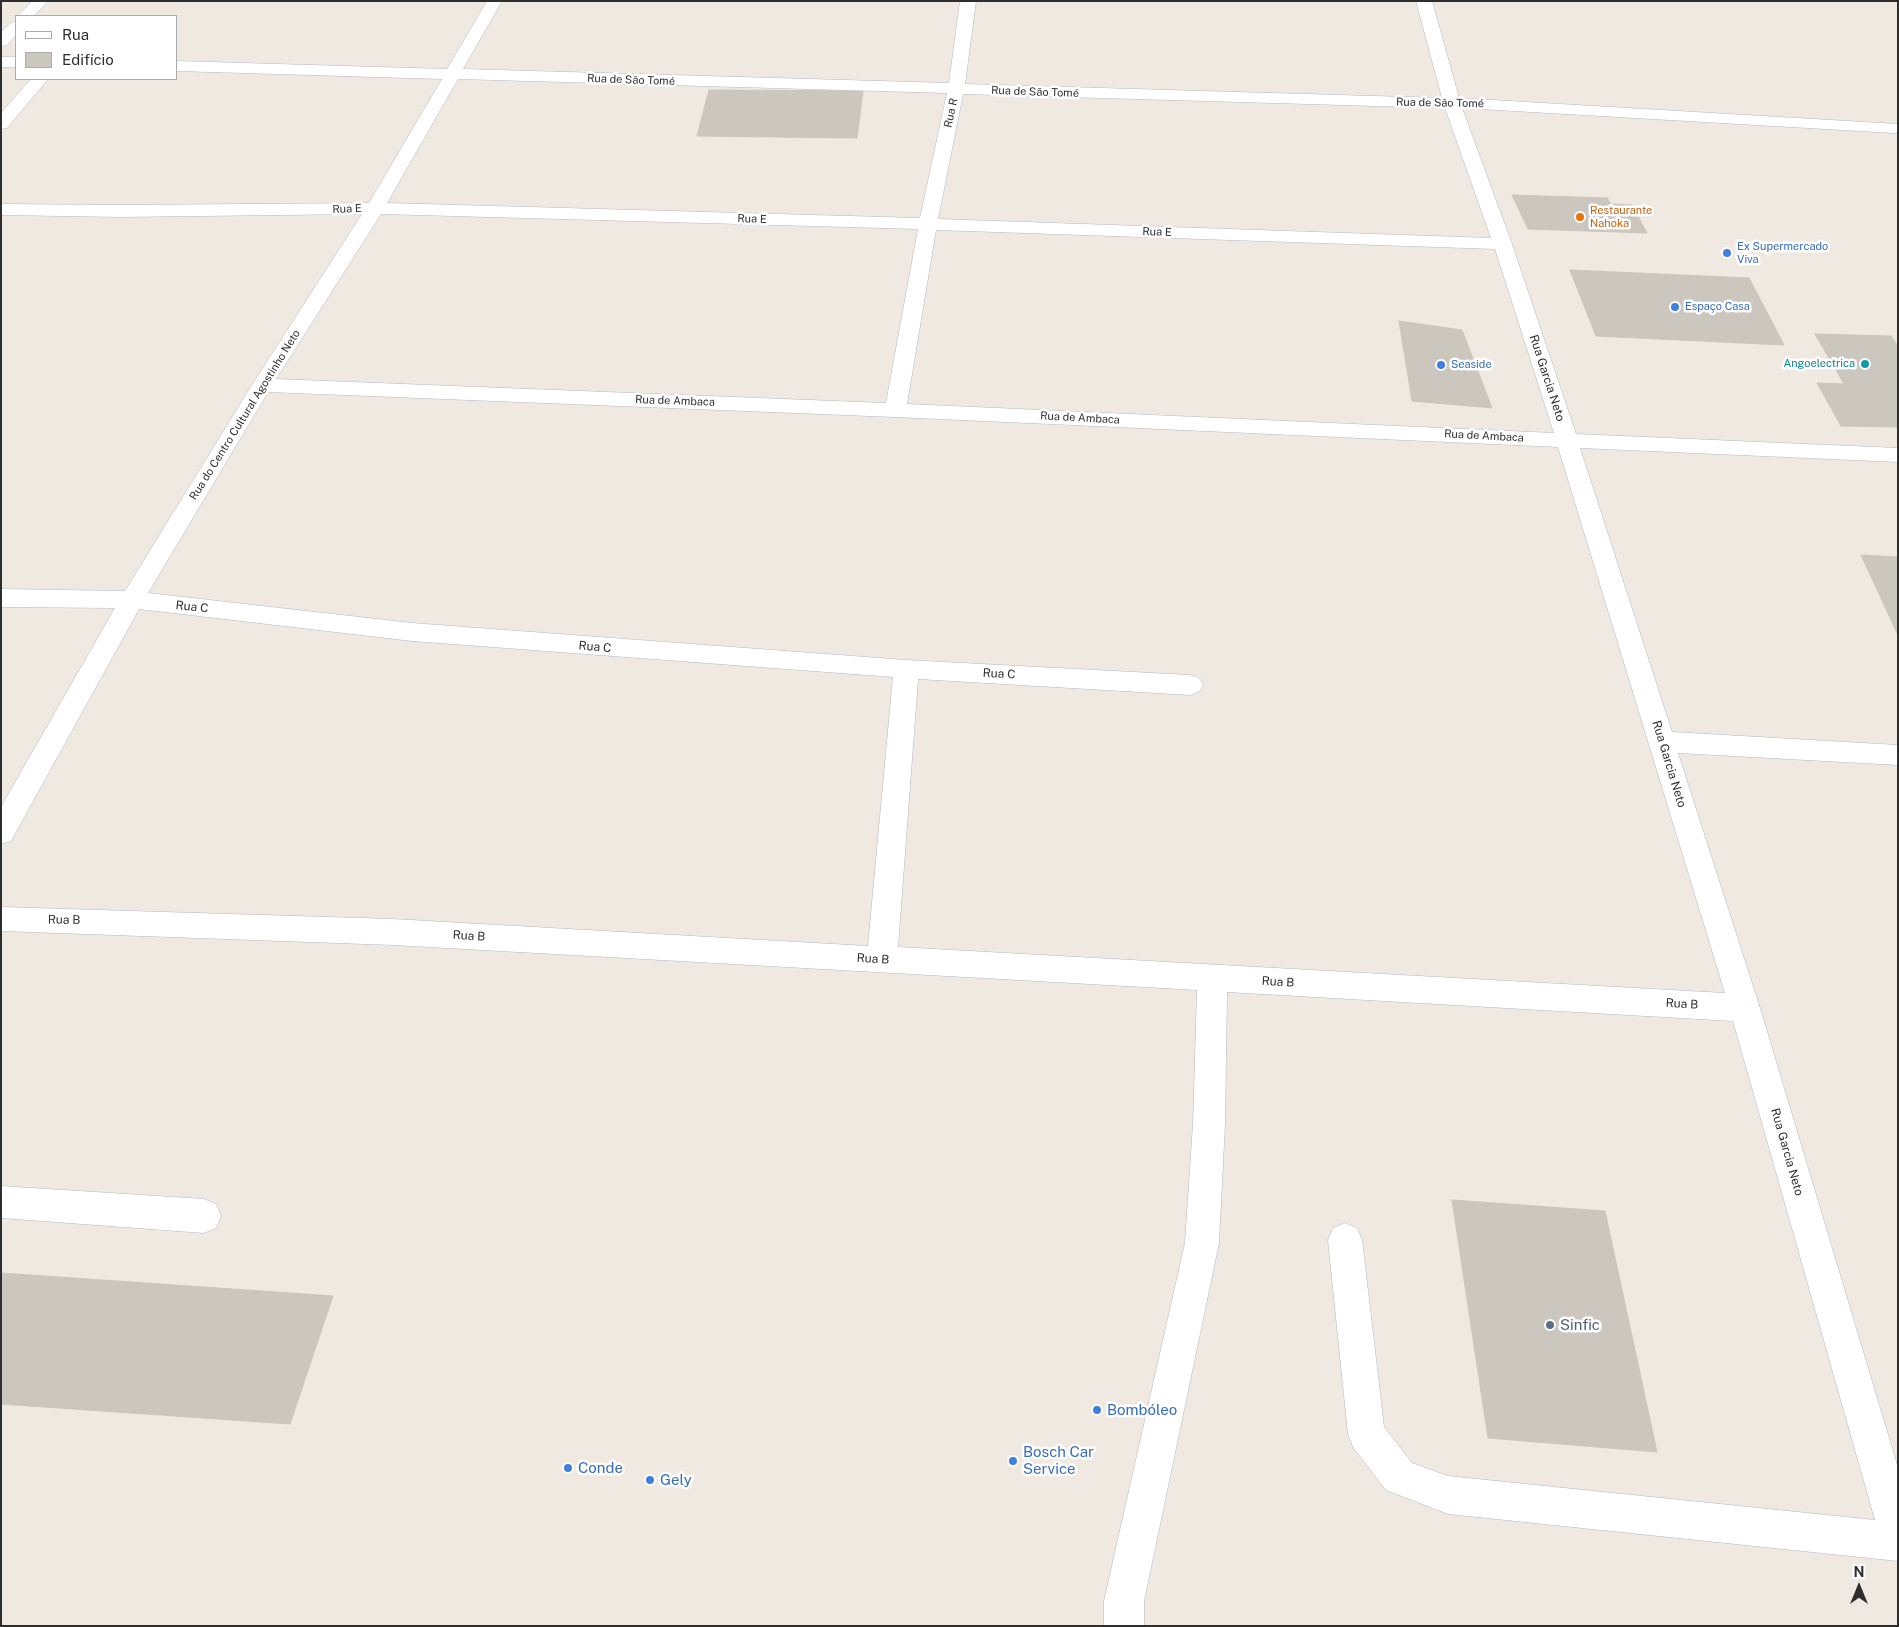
<!DOCTYPE html>
<meta charset="utf-8">
<style>
body{margin:0}
#map{position:relative;width:1899px;height:1627px;overflow:hidden;background:#efe9e1;font-family:"Public Sans",sans-serif}
canvas{display:block}
.frame{position:absolute;inset:0;border:2px solid #2e2e2e;pointer-events:none}
.legend{position:absolute;left:15px;top:15px;width:162px;height:65px;box-sizing:border-box;background:#fff;border:1px solid #ababab;margin:0;padding:6px 9px;list-style:none;font-size:15px;color:#2e2e2e}
.legend li{display:flex;align-items:center;gap:10px;height:25px}
.legend b{width:25px;border:1px solid #ababab}
.north{position:absolute;left:1834px;top:1562px;width:50px;height:50px;-webkit-text-stroke:4px #fff;paint-order:stroke;rotate:0deg;font-size:14px;font-weight:700;line-height:20px;text-align:center;color:#2e2e2e}
.north::after{content:'';display:block;margin:auto;width:18px;height:22px;background:#2e2e2e;clip-path:polygon(50% 0,100% 100%,50% 72%,0 100%)}
</style>
<div id="map">
<canvas width="1899" height="1627"></canvas>
<div class="frame"></div>
<ul class="legend">
<li><b style="height:6px;background:#fff"></b>Rua</li>
<li><b style="height:14px;background:#cbc7bf"></b>Edifício</li>
</ul>
<div class="north">N</div>
</div>
<script>
const ctx = document.querySelector('canvas').getContext('2d');
ctx.lineJoin = 'round';
function fill(path, color) { ctx.fillStyle = color; ctx.fill(path, 'evenodd'); }
const poly = rows => new Path2D(rows.map(r => 'M' + r).join(''));
function strokePath(path, color, width, dash) { ctx.strokeStyle = color; ctx.lineWidth = width; ctx.lineCap = dash ? 'butt' : 'round'; ctx.setLineDash(dash || []); ctx.stroke(path); }
function label(font, color, halo, rows, align = 'center') {
  ctx.font = font + ' "Public Sans",sans-serif'; ctx.lineWidth = 5; ctx.setLineDash([]); ctx.textBaseline = 'middle'; ctx.strokeStyle = halo; ctx.fillStyle = color; for (const [text, x, y, turn = 0] of rows) {
    ctx.save(); ctx.translate(x, y); ctx.rotate((+turn || 0) * Math.PI / 180); ctx.textAlign = isNaN(turn) ? turn : align; if (halo) ctx.strokeText(text, 0, 0); ctx.fillText(text, 0, 0); ctx.restore();
  }
}
const building = poly([
 [709,90,863,91,857,138,697,136,709,90],
 [1512,195,1607,198,1611,204,1632,205,1647,233,1528,229,1512,195],
 [1570,270,1749,278,1784,345,1596,336,1570,270],
 [1399,321,1462,330,1492,408,1412,401,1399,321],
 [1815,334,1891,336,1898,346,1898,427,1841,426,1817,383,1844,384,1815,334],
 [1861,555,1898,557,1898,635,1861,555],
 [1452,1200,1605,1211,1657,1452,1488,1438,1452,1200],
 [1,1273,333,1296,290,1424,1,1404,1,1273]
]);
fill(building, '#cbc7bf');
strokePath(building, '#cbc5ba', 1);
const minor = poly([
 [32,1,48,1,34,16,18,16,32,1],
 [487,1,502,1,463,69,949,83,960,1,976,1,965,84,1442,98,1416,1,1432,1,1459,98,1898,124,1898,132,1894,133,1462,108,1512,244,1576,434,1898,448,1898,462,1580,448,1672,732,1898,745,1898,765,1678,753,1760,1008,1898,1468,1898,1561,1448,1514,1386,1490,1353,1447,1348,1434,1328,1240,1333,1228,1345,1223,1357,1228,1362,1240,1384,1427,1412,1463,1448,1476,1875,1520,1733,1021,1227,992,1225,1124,1219,1243,1144,1601,1144,1626,1104,1626,1104,1601,1185,1243,1193,1124,1197,990,393,945,1,931,1,907,393,919,868,946,893,677,412,641,139,609,11,841,1,844,1,807,115,608,1,607,1,589,125,591,252,385,362,214,121,217,1,215,1,204,121,205,369,203,442,79,176,71,176,61,447,69,487,1],
 [458,79,947,93,920,218,387,203,458,79],
 [963,94,1445,108,1491,238,938,219,963,94],
 [381,214,918,229,886,403,276,379,381,214],
 [936,230,1495,249,1554,433,907,404,936,230],
 [268,392,895,417,1558,447,1725,993,898,947,918,679,1190,695,1199,692,1203,685,1199,678,1190,675,906,660,412,623,148,593,268,392],
 [16,21,16,35,7,45,1,47,1,32,11,23,16,21],
 [1,57,16,57,16,67,1,67,1,57],
 [31,79,48,79,7,128,1,129,1,113,31,79],
 [1,1186,204,1199,216,1204,221,1216,216,1228,204,1233,1,1218,1,1186]
]);
strokePath(minor, '#b4b7c1', 1);
fill(minor, '#fff');
for (const [x, y, r, color] of [
 [1580,217,5,"#e8710a"],
 [1727,253,5,"#3f7fe0"],
 [1675,307,5,"#3f7fe0"],
 [1865,364,5,"#0f9aa8"],
 [1441,365,5,"#3f7fe0"],
 [1550,1325,5,"#5c6f8a"],
 [1097,1410,5,"#3f7fe0"],
 [1013,1461,5,"#3f7fe0"],
 [568,1468,5,"#3f7fe0"],
 [650,1480,5,"#3f7fe0"]
]) { const dot = new Path2D(); dot.arc(x, y, r, 0, 2 * Math.PI); ctx.fillStyle = color; ctx.fill(dot); strokePath(dot, '#fff', 2); }
label('11px', '#2e2e2e', '#fff', [
 ["Rua de São Tomé",631,80,2],
 ["Rua de São Tomé",1035,92,2],
 ["Rua de São Tomé",1440,103,1],
 ["Rua R",951,113,-78],
 ["Rua E",347,209,-2],
 ["Rua E",752,219,2],
 ["Rua E",1157,232,2],
 ["Rua de Ambaca",675,401,2],
 ["Rua do Centro Cultural Agostinho Neto",245,415,-58],
 ["Rua de Ambaca",1080,418,3],
 ["Rua de Ambaca",1484,436,3]
]);
label('11px', '#c56008', '#fff', [
 ["Restaurante",1590,211],
 ["Nahoka",1590,224]
], 'left');
label('11px', '#366cbe', '#fff', [
 ["Ex Supermercado",1737,247],
 ["Viva",1737,260],
 ["Espaço Casa",1685,307],
 ["Seaside",1451,365]
], 'left');
label('11px', '#0d838f', '#fff', [
 ["Angoelectrica",1855,364]
], 'right');
label('12px', '#2e2e2e', '#fff', [
 ["Rua Garcia Neto",1547,378,72],
 ["Rua C",192,607,6],
 ["Rua C",595,647,5],
 ["Rua C",999,674,3],
 ["Rua Garcia Neto",1669,764,73],
 ["Rua B",64,920,1],
 ["Rua B",469,936,3],
 ["Rua B",873,959,3],
 ["Rua B",1278,982,3],
 ["Rua B",1682,1004,3],
 ["Rua Garcia Neto",1787,1152,74]
]);
label('15px', '#4e5e75', '#fff', [
 ["Sinfic",1560,1325]
], 'left');
label('15px', '#366cbe', '#fff', [
 ["Bombóleo",1107,1410],
 ["Bosch Car",1023,1452],
 ["Service",1023,1469],
 ["Conde",578,1468],
 ["Gely",660,1480]
], 'left');
</script>
